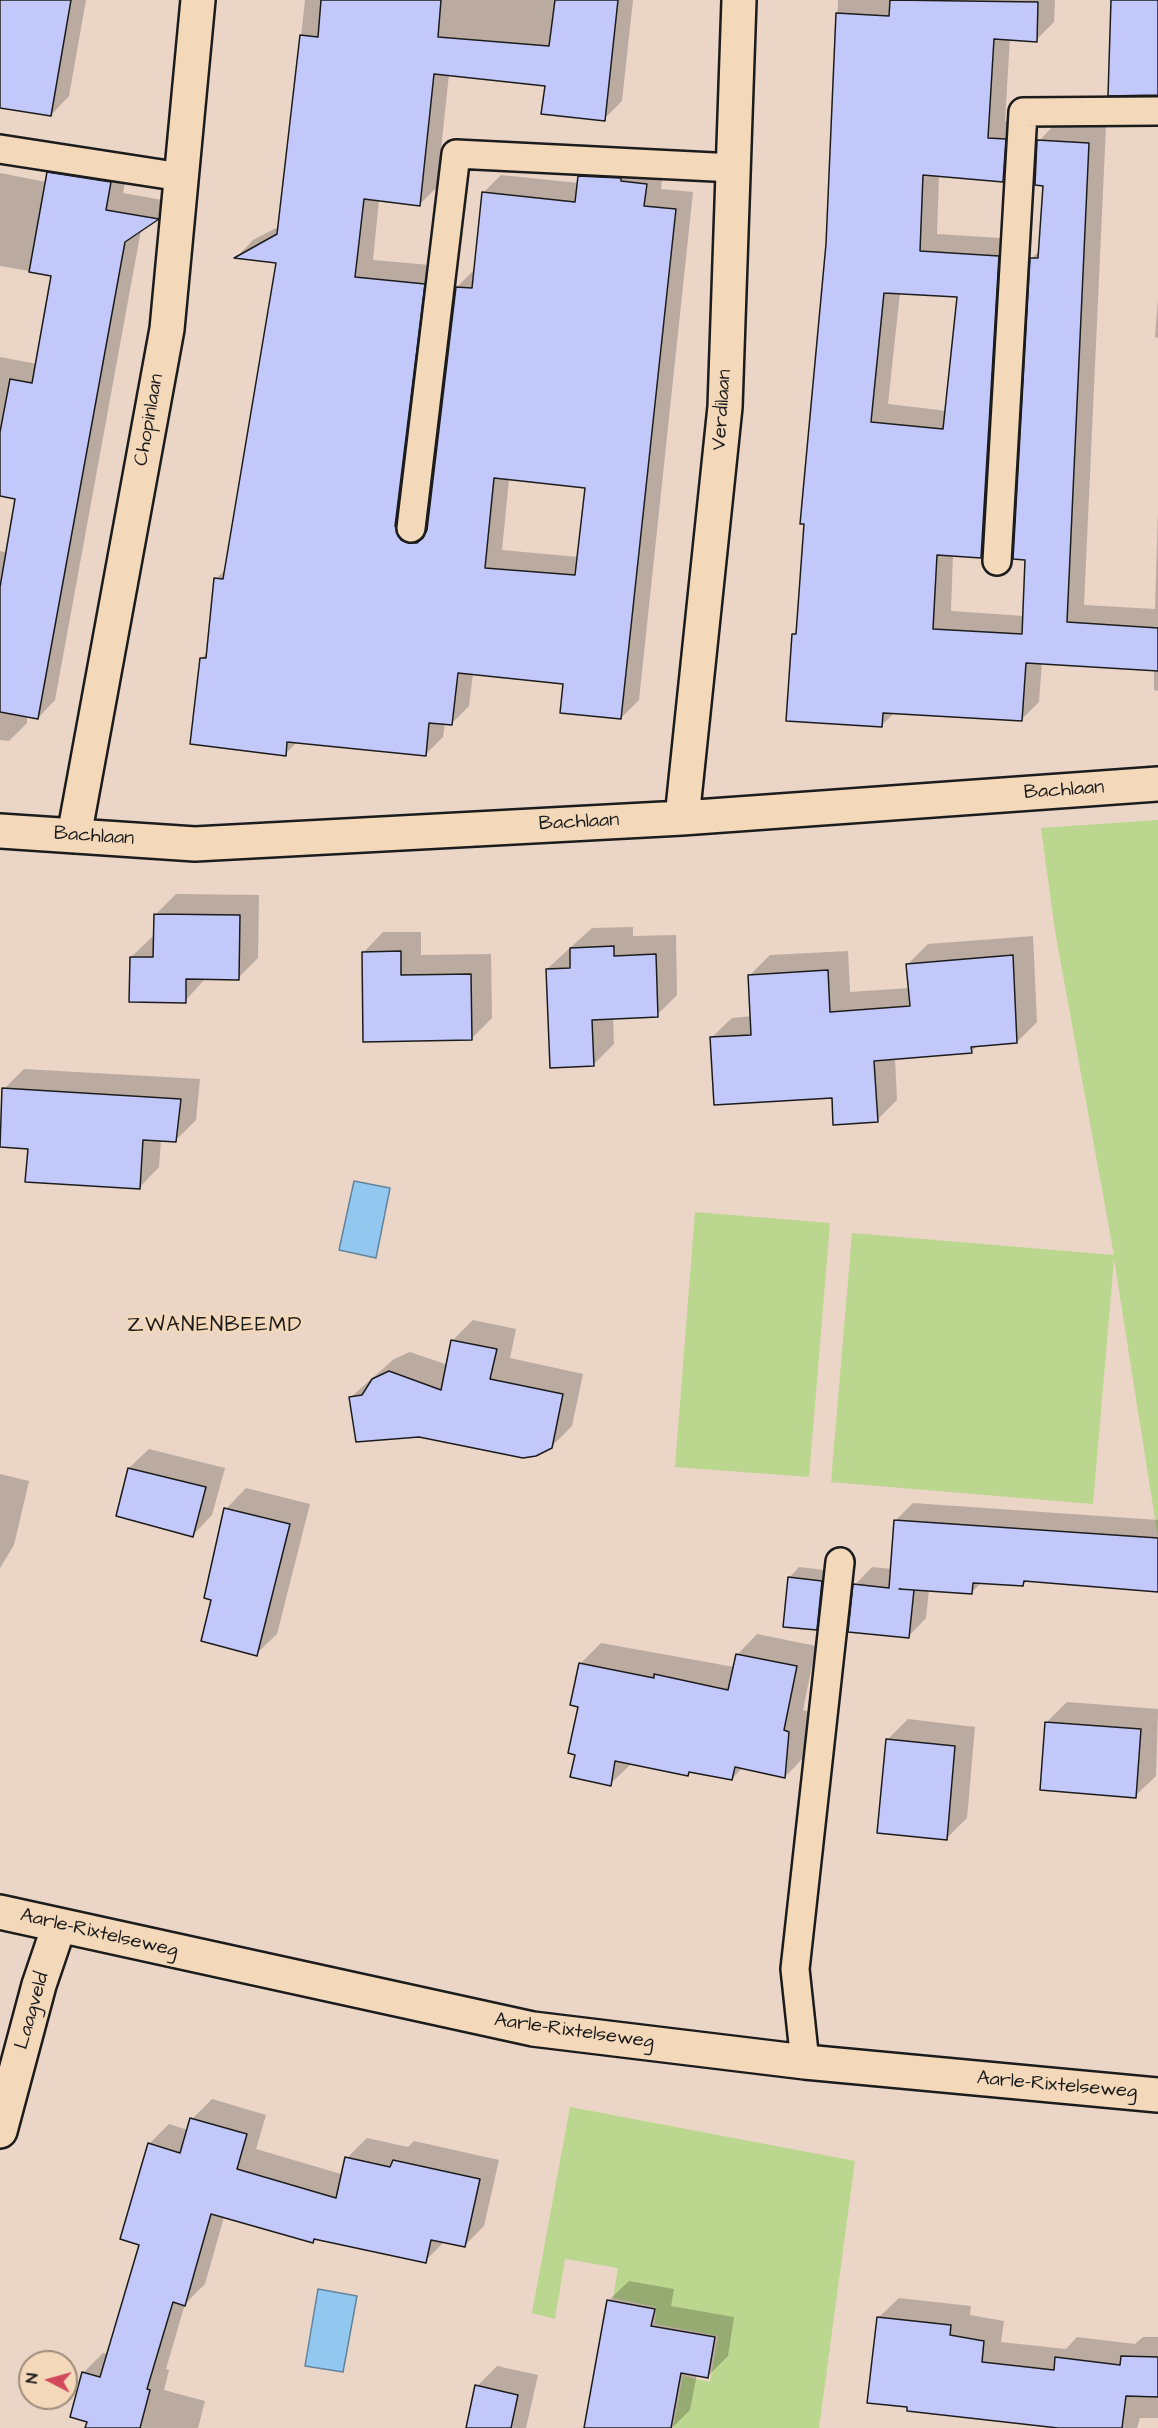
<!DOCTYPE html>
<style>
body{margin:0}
#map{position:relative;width:1158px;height:2428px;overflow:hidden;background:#ead5c7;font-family:"Architects Daughter",sans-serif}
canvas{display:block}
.north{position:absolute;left:18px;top:2350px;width:60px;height:60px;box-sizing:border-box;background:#f4d8ba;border:2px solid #9e8d7b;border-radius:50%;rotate:276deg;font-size:16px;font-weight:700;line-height:24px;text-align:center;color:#1c1c1c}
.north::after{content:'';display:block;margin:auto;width:21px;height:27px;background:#d1495b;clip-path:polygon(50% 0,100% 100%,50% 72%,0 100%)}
</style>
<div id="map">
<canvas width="1158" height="2428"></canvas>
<div class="north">N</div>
</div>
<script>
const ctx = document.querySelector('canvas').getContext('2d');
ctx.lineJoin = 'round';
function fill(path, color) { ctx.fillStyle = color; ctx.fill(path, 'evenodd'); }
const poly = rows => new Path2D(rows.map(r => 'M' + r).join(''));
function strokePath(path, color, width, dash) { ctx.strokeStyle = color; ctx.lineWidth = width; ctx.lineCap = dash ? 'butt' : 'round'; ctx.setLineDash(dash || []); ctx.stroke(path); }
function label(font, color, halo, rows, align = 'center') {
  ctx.font = font + ' "Architects Daughter",sans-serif'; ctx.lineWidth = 5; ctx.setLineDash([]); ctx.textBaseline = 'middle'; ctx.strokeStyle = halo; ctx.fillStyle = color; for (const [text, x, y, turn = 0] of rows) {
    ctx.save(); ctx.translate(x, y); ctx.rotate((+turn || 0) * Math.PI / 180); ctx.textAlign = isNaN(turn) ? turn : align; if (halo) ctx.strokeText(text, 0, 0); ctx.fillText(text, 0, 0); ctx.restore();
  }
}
fill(poly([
 [1158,820,1158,1538,1114,1259,1093,1504,831,1482,852,1233,1114,1255,1055,931,1041,828],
 [695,1212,830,1223,809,1477,675,1467],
 [570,2107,855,2161,819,2428,673,2428,683,2376,710,2382,718,2336,655,2324,656,2307,613,2298,618,2268,565,2259,555,2319,532,2313]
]), '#bbd68e');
const water = poly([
 [354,1181,390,1188,376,1258,339,1250,354,1181],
 [318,2289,357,2296,343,2372,305,2366,318,2289]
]);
fill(water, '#92c8f0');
strokePath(water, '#63839b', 1.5);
fill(poly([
 [0,0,86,0,69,96,51,115,0,106],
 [305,0,633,0,622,101,604,119,547,84,449,74,437,187,419,205,379,200,373,260,442,266,419,523,428,527,457,287,475,269,483,193,501,175,579,183,579,177,597,159,664,166,661,189,693,192,639,700,621,718,565,683,473,673,469,706,451,724,445,723,443,737,425,755,298,741,285,754,202,658,208,652,216,579,226,569,278,261,237,257,253,240,280,226],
 [509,479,586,487,578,557,502,550],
 [838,0,1055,0,1054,22,1036,40,1010,38,1005,121,1023,122,1020,163,1003,181,939,175,937,234,1016,239,999,538,981,556,953,554,951,611,1024,616,1032,258,1040,250,1044,184,1039,141,1056,123,1106,126,1084,605,1155,609,1158,511,1158,691,1154,690,1154,669,1042,662,1039,702,1021,720,895,712,881,726,793,634,798,630,828,244],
 [900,292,959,296,947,411,888,404],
 [66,155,128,165,123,193,174,202,158,218,141,230,55,700,38,718,27,716,27,723,9,741,0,740,0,551,7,553,16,498,0,495,0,357,37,364,53,275,0,266,0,173,46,182,48,173],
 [1158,300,1158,338,1155,337],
 [176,894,259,895,258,958,238,978,206,978,185,1001,131,957,152,937,155,937,155,915],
 [633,927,633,936,676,935,677,995,657,1015,613,1017,614,1044,593,1065,547,969,592,928],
 [383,932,421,932,421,955,491,954,492,1018,472,1038,363,953],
 [1033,936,1037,1022,1017,1042,978,1045,972,1051,895,1058,897,1100,877,1120,833,1096,711,1038,732,1018,752,1016,749,976,770,955,848,951,850,992,910,988,908,964,928,944],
 [24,1069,200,1079,196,1120,176,1140,161,1140,159,1167,139,1188,4,1089],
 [473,1320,516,1329,510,1358,583,1374,572,1426,552,1446,351,1397,394,1359,410,1352,448,1365,453,1340],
 [149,1449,225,1468,212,1515,193,1535,117,1515,129,1468],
 [0,1474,29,1481,14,1545,0,1568],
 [246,1488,310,1504,277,1634,256,1654,213,1599,226,1509],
 [913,1503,1158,1520,1158,1590,1028,1580,1023,1584,982,1582,972,1592,929,1589,926,1618,909,1636,855,1585,872,1567,892,1569,896,1520],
 [799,1567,832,1571,826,1618,816,1628,789,1578],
 [757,1634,816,1646,803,1710,809,1712,805,1756,785,1777,743,1767,732,1779,691,1771,687,1774,631,1764,610,1784,577,1754,580,1664,601,1643,734,1667,737,1655],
 [1067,1702,1158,1709,1156,1776,1135,1796,1047,1722],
 [908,1719,975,1727,967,1818,947,1838,887,1740],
 [212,2099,266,2115,256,2149,341,2174,347,2158,367,2138,408,2147,414,2141,499,2160,484,2226,464,2246,445,2241,425,2261,317,2238,313,2242,224,2217,205,2284,185,2304,166,2369,169,2370,164,2390,205,2401,198,2428,100,2428,83,2373,103,2353,109,2354,141,2244,149,2144,169,2124,188,2130,192,2119],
 [629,2281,674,2289,671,2306,734,2317,728,2356,708,2376,697,2374,690,2410,672,2428,656,2428,608,2301],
 [899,2298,971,2306,970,2315,1004,2321,1001,2342,1066,2349,1077,2337,1135,2344,1143,2337,1158,2337,1158,2418,1140,2418,1137,2428,1049,2428,1049,2426,878,2318],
 [497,2366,538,2375,526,2428,467,2428,477,2386]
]), '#0003');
const building = poly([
 [0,0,71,0,51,116,0,108,0,0],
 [321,0,441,0,438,37,549,46,555,0,618,0,605,121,541,114,545,86,434,74,420,206,364,199,355,277,425,284,395,526,401,540,409,543,417,543,423,538,427,530,456,287,472,288,482,192,575,202,578,176,621,178,621,181,647,184,644,206,676,209,621,719,560,713,563,684,458,673,452,725,429,723,426,756,287,742,286,756,190,744,200,658,206,658,214,578,223,579,276,263,234,258,277,234,300,35,318,37,321,0],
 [494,478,585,488,575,575,485,568,494,478],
 [890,0,1038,2,1037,42,994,39,988,138,1006,139,1003,182,923,175,920,251,999,256,981,558,937,555,933,629,1022,634,1025,560,1013,559,1030,258,1038,258,1043,186,1035,185,1037,140,1089,143,1067,622,1158,628,1158,671,1026,663,1022,721,883,713,882,727,786,721,792,634,796,634,804,524,800,524,826,244,836,13,889,16,890,0],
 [884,293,957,297,943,429,871,422,884,293],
 [1111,0,1158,0,1158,95,1108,96,1111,0],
 [47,172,111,182,106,210,159,219,125,242,38,719,0,712,0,587,15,499,0,496,0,432,10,379,32,383,51,276,29,272,47,172],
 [154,914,240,915,239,980,186,979,186,1003,129,1002,130,957,153,957,154,914],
 [614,946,614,956,656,954,658,1017,592,1020,594,1066,550,1068,546,969,570,968,570,948,614,946],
 [401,951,401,975,471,974,472,1040,363,1042,362,952,401,951],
 [1013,955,1017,1043,971,1047,972,1053,874,1061,878,1122,833,1125,832,1098,714,1105,710,1037,751,1035,748,975,828,970,830,1012,910,1006,906,964,1013,955],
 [2,1088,181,1099,176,1142,143,1140,140,1189,25,1182,28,1149,0,1147,2,1088],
 [451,1340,497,1349,490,1379,563,1394,552,1448,536,1456,523,1458,419,1437,356,1442,349,1397,362,1395,372,1379,389,1371,441,1390,451,1340],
 [128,1468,206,1487,193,1537,116,1516,128,1468],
 [224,1508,290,1524,257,1656,201,1641,211,1600,204,1598,224,1508],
 [894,1520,1158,1538,1158,1592,1024,1581,1023,1586,973,1583,972,1594,899,1589,914,1590,909,1638,848,1632,853,1584,889,1588,894,1520],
 [788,1577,822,1581,817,1630,783,1627,788,1577],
 [736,1654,797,1666,784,1730,789,1732,785,1778,735,1767,732,1780,689,1772,688,1776,615,1761,611,1786,570,1777,575,1755,568,1753,578,1707,570,1705,579,1663,654,1678,654,1674,728,1690,736,1654],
 [1045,1722,1141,1729,1136,1798,1040,1790,1045,1722],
 [886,1739,955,1746,947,1840,877,1833,886,1739],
 [190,2118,247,2134,237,2169,336,2198,345,2157,390,2167,393,2160,480,2179,465,2247,431,2240,426,2263,314,2239,313,2243,211,2214,185,2306,173,2302,147,2389,150,2390,140,2428,85,2428,87,2422,70,2417,82,2372,100,2377,139,2245,120,2239,148,2143,180,2153,190,2118],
 [607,2300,655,2309,651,2326,715,2337,708,2378,681,2373,671,2428,584,2428,607,2300],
 [877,2317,951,2325,950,2335,984,2341,982,2362,1054,2370,1055,2357,1120,2365,1121,2356,1158,2357,1158,2397,1126,2396,1122,2428,1058,2428,907,2411,907,2407,867,2403,877,2317],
 [475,2385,518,2395,511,2428,466,2428,475,2385]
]);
fill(building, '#c3c8fa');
strokePath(building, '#1c1c1c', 1.5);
const service = poly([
 [0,149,181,177],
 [411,528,456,154,734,168],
 [997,561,1023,112,1158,111],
 [805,2062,795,1969,840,1562]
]);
const minor = poly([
 [682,818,725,407,739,0],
 [0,831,195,844,682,818,1158,784],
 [74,836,167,329,198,0],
 [0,2131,39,1985,59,1926]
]);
const tertiary = poly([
 [0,1912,533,2029,805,2062,1158,2095]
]);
strokePath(service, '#1c1c1c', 32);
strokePath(minor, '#1c1c1c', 38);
strokePath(tertiary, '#1c1c1c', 38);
strokePath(service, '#f4d8ba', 27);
strokePath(minor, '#f4d8ba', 33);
strokePath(tertiary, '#f4d8ba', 33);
label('20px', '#1c1c1c', '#f4d8ba', [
 ["Verdilaan",723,410,-86],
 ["Chopinlaan",150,420,-80],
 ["Bachlaan",1064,791,-4],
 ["Bachlaan",579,823,-3],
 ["Bachlaan",94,837,4],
 ["Aarle-Rixtelseweg",99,1934,13],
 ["Laagveld",33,2011,-74],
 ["Aarle-Rixtelseweg",574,2032,8],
 ["Aarle-Rixtelseweg",1057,2086,5]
]);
ctx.letterSpacing = '1.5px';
label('21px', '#1c1c1c', '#f4d8ba', [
 ["ZWANENBEEMD",215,1327]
]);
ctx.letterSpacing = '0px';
</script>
